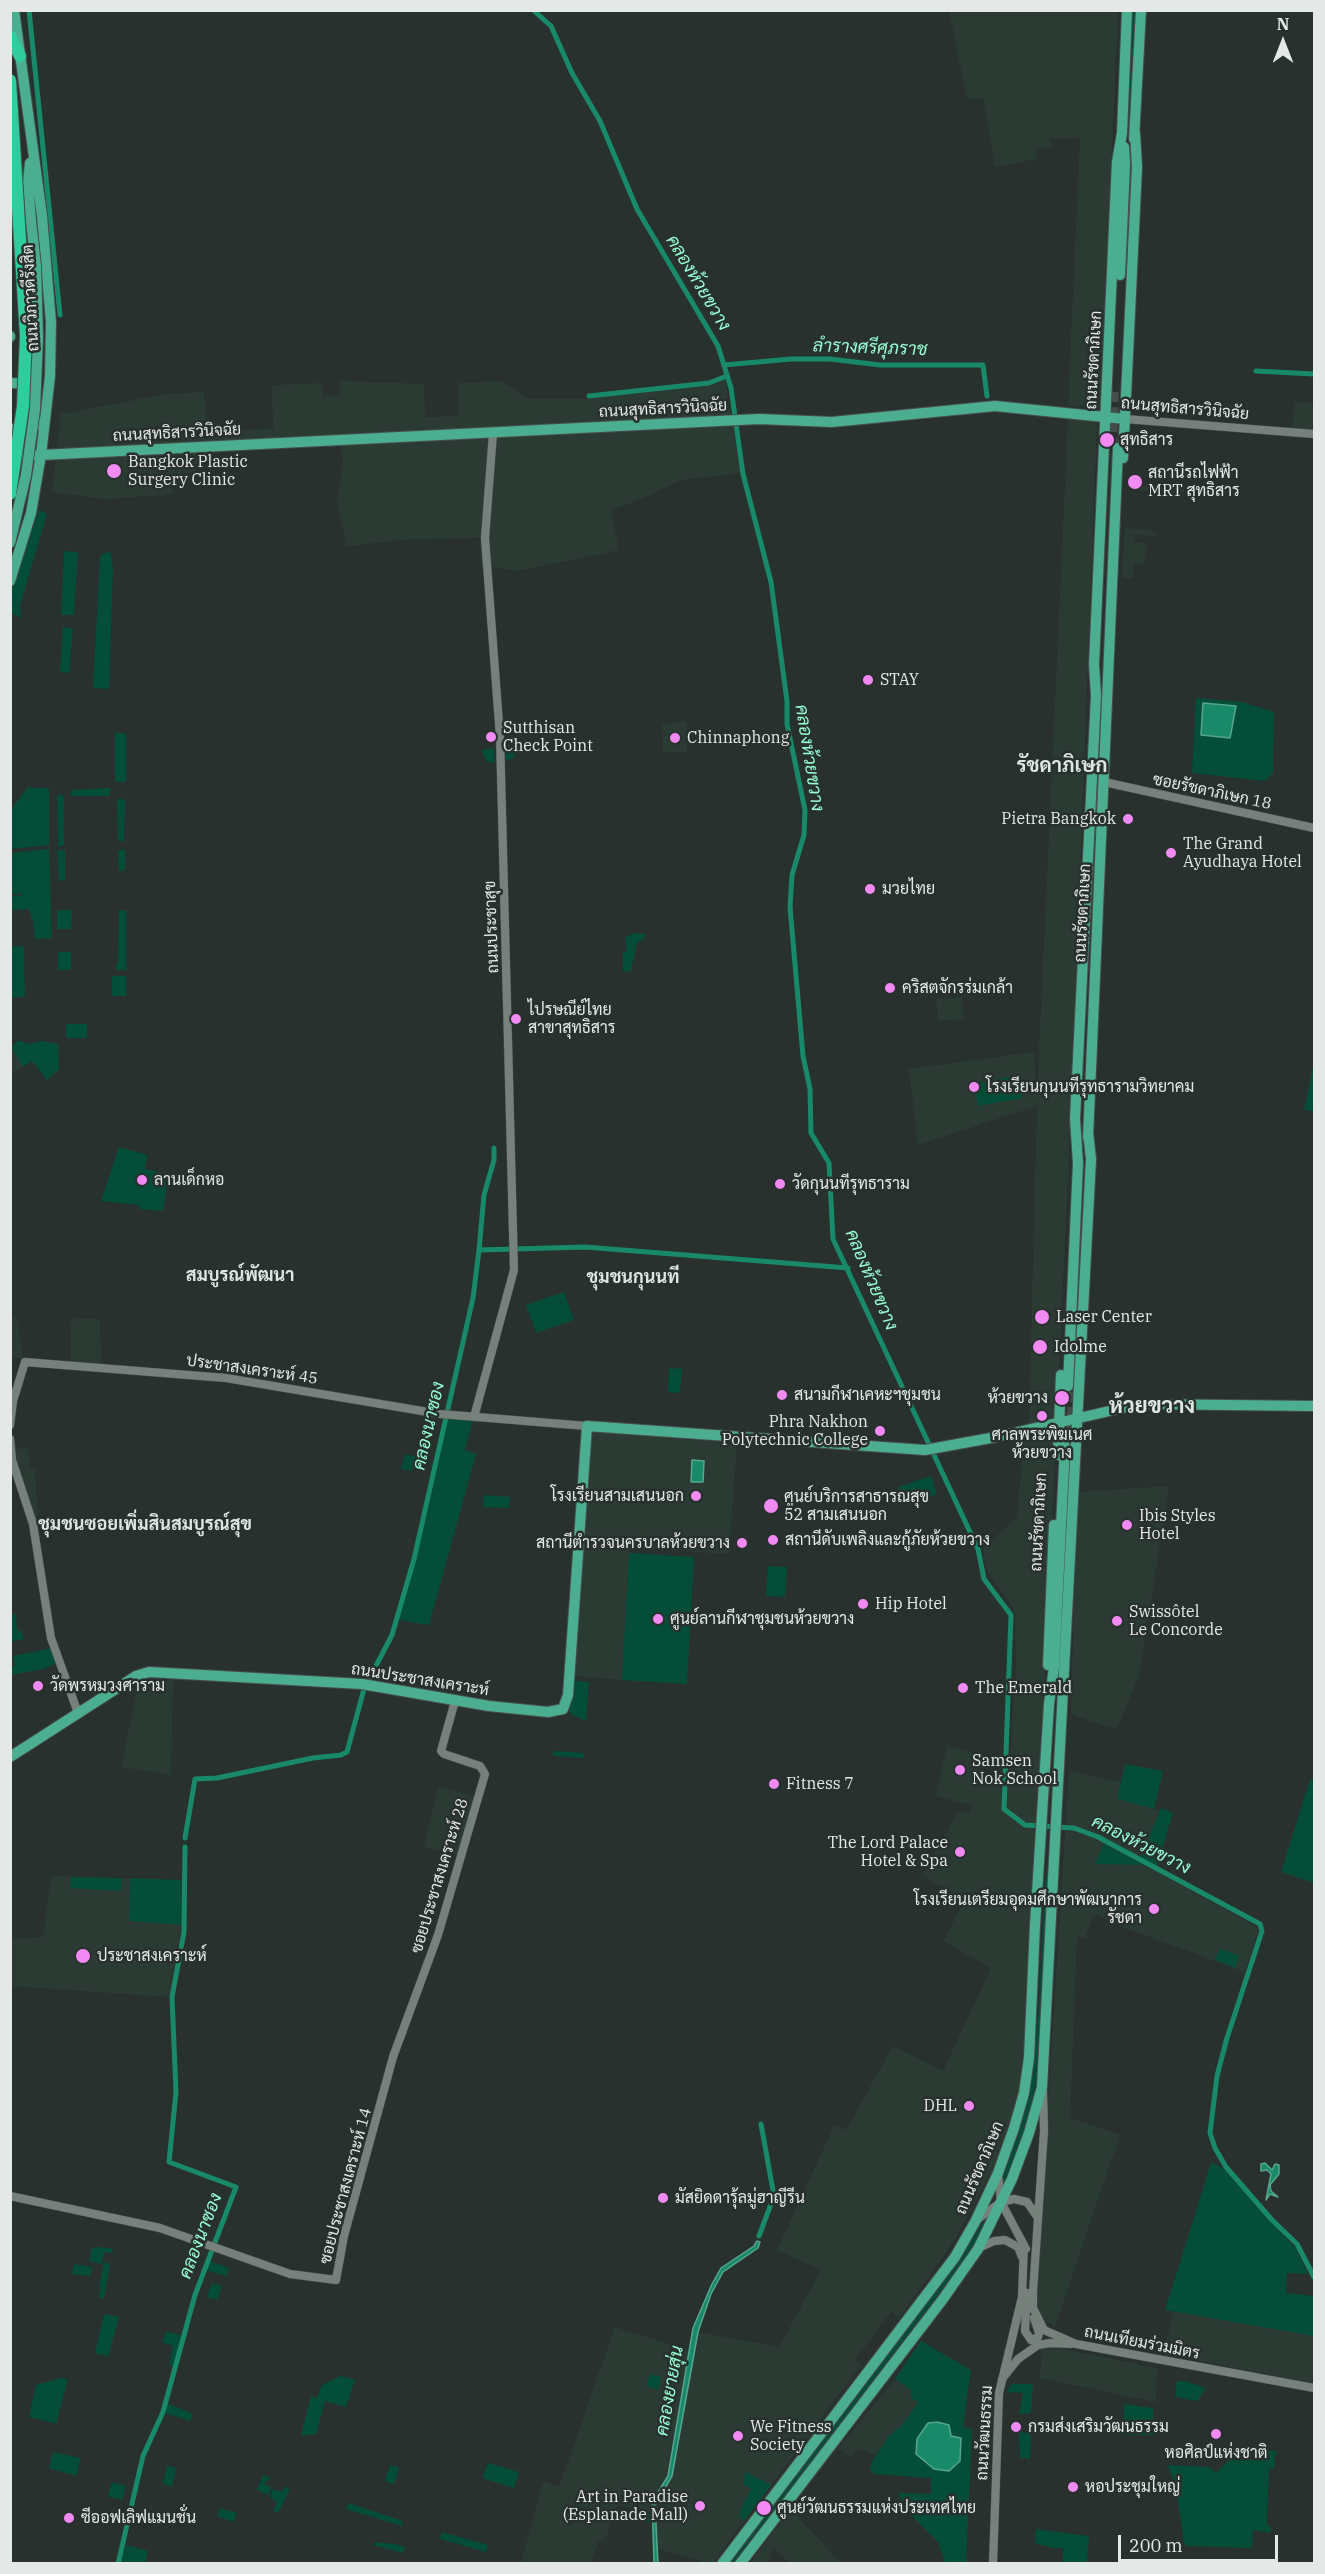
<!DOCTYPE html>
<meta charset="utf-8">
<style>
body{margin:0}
#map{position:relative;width:1325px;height:2574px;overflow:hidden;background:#28312d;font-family:"IBM Plex Serif",serif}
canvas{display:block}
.frame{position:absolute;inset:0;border:12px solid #e4e9e7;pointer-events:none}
.north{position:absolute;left:1253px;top:12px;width:60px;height:60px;-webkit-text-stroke:4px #28312d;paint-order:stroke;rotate:0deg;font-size:16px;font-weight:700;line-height:24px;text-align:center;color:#e4e9e7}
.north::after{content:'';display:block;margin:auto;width:21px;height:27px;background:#e4e9e7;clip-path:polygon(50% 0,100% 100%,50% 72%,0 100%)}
.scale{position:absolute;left:1118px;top:2535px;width:160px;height:27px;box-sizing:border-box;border:3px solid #e4e9e7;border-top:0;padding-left:8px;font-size:18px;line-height:21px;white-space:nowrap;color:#e4e9e7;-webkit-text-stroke:4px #28312d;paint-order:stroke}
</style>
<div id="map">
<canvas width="1325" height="2574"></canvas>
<div class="frame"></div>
<div class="north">N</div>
<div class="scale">200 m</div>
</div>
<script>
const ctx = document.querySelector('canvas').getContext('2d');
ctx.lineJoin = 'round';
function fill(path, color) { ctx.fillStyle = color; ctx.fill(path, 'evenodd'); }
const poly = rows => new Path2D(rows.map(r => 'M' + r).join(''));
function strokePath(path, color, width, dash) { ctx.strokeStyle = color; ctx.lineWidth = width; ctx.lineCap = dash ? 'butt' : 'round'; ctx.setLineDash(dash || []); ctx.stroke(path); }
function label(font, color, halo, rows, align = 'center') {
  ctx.font = font + ' "IBM Plex Serif",Sarabun,serif'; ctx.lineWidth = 5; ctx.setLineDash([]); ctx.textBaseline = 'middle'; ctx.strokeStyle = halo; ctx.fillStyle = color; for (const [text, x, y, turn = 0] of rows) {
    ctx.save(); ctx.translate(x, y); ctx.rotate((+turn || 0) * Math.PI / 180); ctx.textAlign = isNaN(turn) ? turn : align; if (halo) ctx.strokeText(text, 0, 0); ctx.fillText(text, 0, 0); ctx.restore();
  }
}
fill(poly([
 [949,11,1118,11,1101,407,1068,406,1080,138,1050,138,1052,146,1036,149,1037,159,995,167,983,98,967,99],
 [725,380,741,473,681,480,644,498,611,510,619,550,518,571,481,566,480,538,413,539,347,546,337,503,343,461,341,446,202,451,202,472,172,475,172,494,106,499,52,492,61,414,167,394,204,392,207,431,273,429,272,385,322,383,323,396,339,395,341,381,424,384,425,417,458,416,459,383,500,381,512,387,527,399,586,399,713,385],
 [1295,402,1314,403,1314,430,1292,428],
 [1068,419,1097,422,1072,1089,1028,2033,1020,2094,992,2171,954,2241,899,2318,891,2312,854,2361,862,2364,713,2563,698,2563,699,2560,657,2549,654,2515,655,2505,672,2475,698,2332,779,2347,821,2270,777,2250,832,2130,836,2125,846,2130,893,2046,943,2071,991,1968,943,1941,965,1900,922,1875,958,1812,970,1813,971,1805,936,1796,947,1746,980,1754,975,1785,1008,1788,1016,1665,1015,1616,1012,1607,987,1571,983,1548,1017,1518,1024,1438,1029,1420,1037,1106,918,1145,909,1069,1034,1052,1037,1095],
 [1140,485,1183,489,1183,493,1139,490],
 [1125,528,1156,531,1155,536,1135,534,1134,542,1147,544,1143,565,1134,563,1132,578,1122,578],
 [687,721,687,752,663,752,662,724],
 [962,997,963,1019,938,1021,936,999],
 [11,1047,23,1067,11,1075,10,1075],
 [17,1317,23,1359,11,1357,11,1318],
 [74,1318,100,1319,101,1365,71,1363,71,1323],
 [591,1430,665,1432,665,1438,737,1443,729,1554,629,1548,622,1680,574,1676],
 [28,1448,30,1468,35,1468,38,1525,35,1526,14,1449],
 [1169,1486,1139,1676,1117,1729,1075,1716,1071,1711,1077,1492],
 [153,1675,173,1676,171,1775,121,1767,136,1695,135,1680],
 [1069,1771,1120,1782,1118,1799,1160,1811,1139,1862,1259,1928,1245,1972,1120,1926,1094,1914,1085,1938,1077,1936,1070,2118,1120,2135,1055,2326,1046,2321,1038,2310,1036,2294],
 [438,1786,476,1797,459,1856,424,1847],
 [51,1876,181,1880,183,1919,171,1981,170,1997,11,1986,11,1939,43,1937],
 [1173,2311,1314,2336,1314,2383,1164,2354],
 [615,2327,690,2351,668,2476,652,2502,651,2513,617,2505,605,2540,598,2542,591,2563,521,2564,543,2481,559,2487],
 [1048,2346,1157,2368,1156,2402,1040,2378,1042,2349],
 [895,2379,911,2390,918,2402,903,2424,888,2438,876,2455,857,2448,850,2458,839,2448],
 [791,2509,795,2514,841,2563,790,2563,773,2548,768,2563,750,2563]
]), '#2b3b34');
fill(poly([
 [1131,11,1136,11,1130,130,1125,109],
 [39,510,47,514,20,605,21,618,11,613,11,591],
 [64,551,78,552,74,615,61,615],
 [111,552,113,569,109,689,93,688,100,557,104,553],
 [63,627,73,629,69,673,60,672],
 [1196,698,1242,702,1274,712,1273,773,1265,781,1192,773],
 [115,733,126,733,126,782,115,782],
 [520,744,513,758,506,761,505,747],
 [494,748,494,763,487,762,481,750],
 [29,786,31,788,49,788,49,845,11,849,11,809],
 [111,788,109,796,72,796,70,793,72,790],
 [60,794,64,797,64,845,58,847,57,796],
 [120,798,125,800,124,841,122,842,118,840,117,800],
 [49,849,52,938,35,939,33,921,29,909,11,910,11,896,22,895,22,893,11,894,11,853],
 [123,849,125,851,125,870,119,871,118,851],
 [63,850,65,851,65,880,59,881,57,851],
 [57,910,72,910,71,929,57,929],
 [119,910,126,911,126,970,116,970,116,965,118,964],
 [635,933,646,934,643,940,637,942,631,971,623,972,623,952,627,951,625,937],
 [24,946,25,997,11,998,11,947],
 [58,952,71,952,71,970,58,970],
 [112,976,126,976,126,996,112,996],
 [66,1024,87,1024,87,1038,66,1038],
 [18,1040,29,1044,42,1041,58,1044,59,1069,47,1080,32,1061,23,1067,11,1047],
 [1314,1062,1314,1111,1304,1110],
 [1018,1075,1022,1098,978,1106,974,1084],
 [119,1147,147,1155,145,1169,176,1176,175,1185,167,1184,163,1211,139,1209,139,1205,101,1201],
 [564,1292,574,1320,536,1333,526,1305],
 [669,1368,682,1369,680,1393,668,1392],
 [447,1417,473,1420,465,1450,476,1454,429,1625,399,1620,429,1506],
 [405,1454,416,1457,412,1471,401,1469],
 [931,1476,937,1494,904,1505,898,1487],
 [484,1495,510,1497,509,1508,483,1507],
 [629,1553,694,1557,687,1684,622,1680],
 [768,1566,787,1567,785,1597,766,1596],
 [16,1614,17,1631,21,1631,24,1639,11,1642,11,1615],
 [51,1648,57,1663,43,1669,11,1675,10,1667,15,1666,13,1656],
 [574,1681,589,1682,586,1721,572,1715,569,1711],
 [553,1751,584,1753,584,1758,553,1756],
 [1125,1764,1163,1771,1154,1809,1117,1799],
 [1310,1779,1314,1780,1314,1883,1281,1872],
 [1161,1808,1173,1813,1157,1866,1141,1858],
 [1104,1844,1144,1865,1095,1864],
 [1045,1876,1049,1876,1038,2073,1029,2117,1005,2185,1002,2186,1002,2180,1022,2123,1032,2079,1039,2003],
 [71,1877,122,1878,121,1891,70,1888],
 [130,1878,181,1880,182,1925,129,1921],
 [1220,1949,1239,1955,1235,1968,1215,1960],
 [1211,2163,1223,2168,1296,2249,1308,2274,1287,2273,1286,2293,1314,2296,1314,2336,1165,2310],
 [991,2211,989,2219,960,2266,735,2563,727,2564,947,2276],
 [102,2247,113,2249,112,2253,105,2252,101,2264,89,2261,92,2248],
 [209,2261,229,2268,226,2276,206,2270],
 [104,2262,110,2264,104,2299,99,2298,101,2287,99,2287],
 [74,2264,92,2267,90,2276,72,2274],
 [212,2283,222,2286,217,2300,207,2297],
 [104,2314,119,2317,108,2357,95,2353],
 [166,2331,182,2336,173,2367,169,2364,173,2346,162,2342],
 [921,2341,971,2370,963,2427,972,2429,966,2563,944,2563,945,2562,938,2542,909,2513,898,2493,931,2494,931,2478,874,2474,870,2469,873,2460,888,2437,903,2424,918,2402,911,2398,911,2390,895,2379],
 [650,2374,661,2377,658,2390,647,2386],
 [341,2376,355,2380,346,2407,325,2401,316,2434,301,2436,311,2396,317,2398,322,2385],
 [61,2378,68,2379,56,2424,29,2417,36,2385],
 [1177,2381,1185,2381,1205,2388,1205,2390,1197,2401,1175,2397],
 [1011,2384,1033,2384,1031,2413,1019,2414,1023,2393,1007,2392],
 [167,2403,193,2414,190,2421,165,2413],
 [1124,2404,1153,2408,1153,2435,1123,2435],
 [1019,2432,1031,2433,1030,2459,1020,2458],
 [1262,2451,1277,2451,1275,2456,1274,2470,1269,2467,1267,2525,1271,2527,1271,2533,1253,2530,1252,2548,1187,2546,1184,2543,1176,2487,1168,2465,1209,2467,1216,2473,1227,2462,1227,2459,1262,2460],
 [53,2452,81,2458,76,2476,49,2468],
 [488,2463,519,2472,514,2488,482,2478],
 [390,2465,399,2468,394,2484,385,2481],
 [168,2466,176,2468,172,2487,162,2483],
 [745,2472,771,2485,744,2521,740,2517,740,2511,751,2489,744,2484],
 [263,2475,271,2478,264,2483,271,2488,269,2495,257,2490],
 [112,2482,126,2486,122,2500,108,2496],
 [285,2486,290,2490,278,2513,273,2511,277,2502,270,2497,273,2489,282,2492],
 [348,2503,403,2521,402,2526,346,2509],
 [220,2508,237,2513,233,2522,217,2516],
 [631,2508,649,2513,650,2522,628,2518],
 [1036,2529,1089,2536,1087,2563,1063,2563,1063,2548,1053,2548,1035,2543],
 [442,2532,488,2545,486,2552,440,2539],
 [374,2542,395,2544,405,2547,403,2553,373,2545],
 [126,2545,148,2551,145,2563,120,2563]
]), '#044d39');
const water = poly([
 [1203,703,1236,706,1230,738,1201,735,1203,703],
 [692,1460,704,1461,703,1482,691,1482,692,1460],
 [1265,2163,1272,2170,1275,2164,1279,2165,1279,2174,1270,2185,1271,2191,1278,2197,1270,2194,1266,2200,1271,2174,1267,2170,1261,2171,1261,2164,1265,2163],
 [757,2241,760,2242,758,2248,723,2272,711,2294,698,2332,672,2476,655,2505,658,2563,654,2563,652,2502,668,2476,693,2328,712,2284,721,2268,754,2246,757,2241],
 [937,2422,949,2425,951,2436,961,2438,960,2461,949,2471,934,2469,916,2454,917,2439,928,2423,937,2422]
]);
fill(water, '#198a69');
strokePath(water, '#56a68f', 1.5);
strokePath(poly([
 [29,10,60,315],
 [533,10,551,26,572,73,600,121,637,209,718,346,731,388,743,474,771,582,787,701,787,724,805,810,804,835,792,875,790,907,803,1056,810,1089,811,1133,829,1163,833,1239,978,1549,984,1579,1011,1615,1004,1809,1025,1825,1074,1828,1098,1837,1260,1924,1262,1931,1227,2038,1217,2076,1210,2133,1215,2148,1226,2167,1272,2220,1297,2244,1314,2277],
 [724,365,791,359,830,359,880,365,983,365,987,396],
 [1256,371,1314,374],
 [589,396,709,383,727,376],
 [479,1250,484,1195,494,1160,494,1148],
 [185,1838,195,1779,217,1778,313,1758,341,1755,347,1752,364,1689,392,1635,414,1559,473,1298,479,1250,585,1247,848,1268],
 [759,2236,774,2196,761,2124],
 [118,2564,143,2456,163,2412,195,2295,236,2187,169,2162,176,2092,172,1997,184,1932,185,1847]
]), '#198a69', 5);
strokePath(poly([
 [1112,447,1114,387],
 [1071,1447,1073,1386]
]), '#444d49', 10, [10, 5]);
const minor = poly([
 [1125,419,1314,434],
 [1104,782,1314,828],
 [474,1417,514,1270,500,737,485,538,493,433],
 [10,1425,13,1401,25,1362,226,1378,440,1414,587,1426],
 [10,1439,12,1460,33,1524,51,1638,78,1713],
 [1043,2091,1044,2131,1033,2292,1033,2308,1044,2330,1076,2344,1314,2388],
 [998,2174,1001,2202,1026,2249],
 [10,2196,160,2228,290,2274,336,2280,344,2236,393,2057,438,1935,485,1774,480,1766,444,1754,441,1751,455,1701],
 [978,2219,1001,2202,1014,2199,1027,2202,1038,2218],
 [979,2248,994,2241,1005,2240,1018,2247,1022,2257],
 [1027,2293,1025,2331,1031,2340],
 [1031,2340,1038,2337,1039,2333,1034,2318],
 [1002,2379,1018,2359,1038,2345,1050,2343,1071,2344],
 [993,2564,999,2393,1022,2297,1024,2245]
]);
const major = poly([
 [1134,139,1141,10],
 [30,163,28,182,31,221],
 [1120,275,1125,164,1124,147],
 [10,336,10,337],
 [10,383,31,384],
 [10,429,28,430,39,423],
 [21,456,759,419,832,422,995,406,1125,419],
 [1123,458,1137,167,1135,133],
 [10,581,31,513,41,455,50,376,51,322,42,216,14,10],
 [1088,1137,1118,448],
 [1068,1386,1078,1163,1075,1119,1096,696,1094,664,1117,162,1122,133,1127,10],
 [1058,1455,1061,1375],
 [1048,1665,1054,1525],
 [10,1757,136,1676,149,1672,362,1684,489,1706,548,1712,563,1709,568,1695,587,1426,925,1450,996,1437,1140,1404,1314,1406],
 [722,2564,955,2257,975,2222,998,2173,1014,2128,1024,2093,1029,2058,1035,1925,1049,1704,1054,1667,1065,1446],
 [740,2564,943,2299,978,2249,1012,2179,1029,2133,1042,2087,1091,1159,1088,1132]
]);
const highway = poly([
 [10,36,20,56],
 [10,202,13,222]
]);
strokePath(minor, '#484f4c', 9);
strokePath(major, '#484f4c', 12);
strokePath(highway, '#484f4c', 14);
strokePath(minor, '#77817c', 8);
strokePath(major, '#4cae90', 10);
strokePath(highway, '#2fcc9d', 12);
const majorBridge = poly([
 [10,543,26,475,35,409,38,337,36,266,31,221]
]);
const highwayBridge = poly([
 [10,80,26,336,23,406,10,494]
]);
strokePath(majorBridge, '#484f4c', 12, []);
strokePath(highwayBridge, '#484f4c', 14, []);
strokePath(majorBridge, '#4cae90', 10);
strokePath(highwayBridge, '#2fcc9d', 12);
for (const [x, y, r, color] of [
 [1107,440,8,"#f28af3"],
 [114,471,8,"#f28af3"],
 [1135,482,8,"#f28af3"],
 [868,680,6,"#f28af3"],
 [491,737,6,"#f28af3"],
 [675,738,6,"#f28af3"],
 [1128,819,6,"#f28af3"],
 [1171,853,6,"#f28af3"],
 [870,889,6,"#f28af3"],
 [890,988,6,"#f28af3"],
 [516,1019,6,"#f28af3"],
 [974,1087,6,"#f28af3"],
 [142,1180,6,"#f28af3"],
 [780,1184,6,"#f28af3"],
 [1042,1317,8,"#f28af3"],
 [1040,1347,8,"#f28af3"],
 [782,1395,6,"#f28af3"],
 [1062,1398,8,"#f28af3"],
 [1042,1416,6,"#f28af3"],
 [880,1431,6,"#f28af3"],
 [696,1496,6,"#f28af3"],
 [771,1506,8,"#f28af3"],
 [1127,1525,6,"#f28af3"],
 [773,1540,6,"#f28af3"],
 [742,1543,6,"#f28af3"],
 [863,1604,6,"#f28af3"],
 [658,1619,6,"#f28af3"],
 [1117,1621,6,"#f28af3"],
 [38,1686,6,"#f28af3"],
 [963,1688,6,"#f28af3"],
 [960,1770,6,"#f28af3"],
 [774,1784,6,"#f28af3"],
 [960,1852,6,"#f28af3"],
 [1154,1909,6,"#f28af3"],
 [83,1956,8,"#f28af3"],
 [969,2106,6,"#f28af3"],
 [663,2198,6,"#f28af3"],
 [1016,2427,6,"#f28af3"],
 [1216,2434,6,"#f28af3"],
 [738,2436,6,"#f28af3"],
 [1073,2487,6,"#f28af3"],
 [700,2506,6,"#f28af3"],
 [764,2508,8,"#f28af3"],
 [69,2518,6,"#f28af3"]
]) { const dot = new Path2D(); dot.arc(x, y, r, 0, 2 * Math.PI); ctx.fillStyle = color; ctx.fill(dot); strokePath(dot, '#28312d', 2); }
label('16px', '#e4e9e7', '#28312d', [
 ["ถนนวิภาวดีรังสิต",31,298,-93],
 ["ถนนรัชดาภิเษก",1094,360,-87],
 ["ถนนสุทธิสารวินิจฉัย",663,409,-3],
 ["ถนนสุทธิสารวินิจฉัย",1185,409,5],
 ["ถนนสุทธิสารวินิจฉัย",177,433,-3],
 ["ซอยรัชดาภิเษก 18",1212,792,12],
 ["ถนนรัชดาภิเษก",1083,913,-87],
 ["ถนนประชาสุข",492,927,-92],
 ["ประชาสงเคราะห์ 45",252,1370,8],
 ["ถนนรัชดาภิเษก",1039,1522,-87],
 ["ถนนประชาสงเคราะห์",420,1680,9],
 ["ซอยประชาสงเคราะห์ 28",440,1876,-73],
 ["ถนนรัชดาภิเษก",980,2168,-67],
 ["ซอยประชาสงเคราะห์ 14",346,2186,-75],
 ["ถนนเทียมร่วมมิตร",1142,2343,11],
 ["ถนนวัฒนธรรม",985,2433,-87]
]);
label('16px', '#e4e9e7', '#28312d', [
 ["สุทธิสาร",1120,440],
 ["Bangkok Plastic",128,462],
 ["Surgery Clinic",128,480],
 ["สถานีรถไฟฟ้า",1148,473],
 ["MRT สุทธิสาร",1148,491],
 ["STAY",880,680],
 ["Sutthisan",503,728],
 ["Check Point",503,746],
 ["Chinnaphong",687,738],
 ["Pietra Bangkok",1116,819,"right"],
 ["The Grand",1183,844],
 ["Ayudhaya Hotel",1183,862],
 ["มวยไทย",882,889],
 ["คริสตจักรร่มเกล้า",902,988],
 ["ไปรษณีย์ไทย",528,1010],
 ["สาขาสุทธิสาร",528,1028],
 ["โรงเรียนกุนนทีรุทธารามวิทยาคม",986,1087],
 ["ลานเด็กหอ",154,1180],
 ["วัดกุนนทีรุทธาราม",792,1184],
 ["Laser Center",1056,1317],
 ["Idolme",1054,1347],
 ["สนามกีฬาเคหะฯชุมชน",794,1395],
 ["ห้วยขวาง",1048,1398,"right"],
 ["Phra Nakhon",868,1422,"right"],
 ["Polytechnic College",868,1440,"right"],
 ["ศาลพระพิฆเนศ",1042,1435,"center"],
 ["ห้วยขวาง",1042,1453,"center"],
 ["โรงเรียนสามเสนนอก",684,1496,"right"],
 ["ศูนย์บริการสาธารณสุข",784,1497],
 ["52 สามเสนนอก",784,1515],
 ["Ibis Styles",1139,1516],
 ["Hotel",1139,1534],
 ["สถานีดับเพลิงและกู้ภัยห้วยขวาง",785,1540],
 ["สถานีตำรวจนครบาลห้วยขวาง",730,1543,"right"],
 ["Hip Hotel",875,1604],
 ["Swissôtel",1129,1612],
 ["Le Concorde",1129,1630],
 ["ศูนย์ลานกีฬาชุมชนห้วยขวาง",670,1619],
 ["วัดพรหมวงศาราม",50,1686],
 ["The Emerald",975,1688],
 ["Samsen",972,1761],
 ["Nok School",972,1779],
 ["Fitness 7",786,1784],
 ["The Lord Palace",948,1843,"right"],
 ["Hotel & Spa",948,1861,"right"],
 ["โรงเรียนเตรียมอุดมศึกษาพัฒนาการ",1142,1900,"right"],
 ["รัชดา",1142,1918,"right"],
 ["ประชาสงเคราะห์",97,1956],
 ["DHL",957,2106,"right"],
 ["มัสยิดดารุ้ลมู่ฮาญีรีน",675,2198],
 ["We Fitness",750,2427],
 ["Society",750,2445],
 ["กรมส่งเสริมวัฒนธรรม",1028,2427],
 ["หอศิลป์แห่งชาติ",1216,2453,"center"],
 ["หอประชุมใหญ่",1085,2487],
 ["Art in Paradise",688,2497,"right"],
 ["(Esplanade Mall)",688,2515,"right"],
 ["ศูนย์วัฒนธรรมแห่งประเทศไทย",777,2508],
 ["ซีออฟเลิฟแมนชั่น",81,2518]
], 'left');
label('italic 18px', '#96fcd5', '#28312d', [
 ["คลองห้วยขวาง",698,283,59],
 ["ลำรางศรีศุภราช",870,348,2],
 ["คลองห้วยขวาง",809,758,81],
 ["คลองห้วยขวาง",871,1280,67],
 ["คลองนาซอง",429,1426,-77],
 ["คลองห้วยขวาง",1141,1845,27],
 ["คลองนาซอง",201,2236,-69],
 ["คลองยายสุ่น",670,2391,-80]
]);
label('bold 18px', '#dce7e2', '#28312d', [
 ["สมบูรณ์พัฒนา",240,1276],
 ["ชุมชนกุนนที",633,1278],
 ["ชุมชนซอยเพิ่มสินสมบูรณ์สุข",145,1525]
]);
label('bold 20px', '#dce7e2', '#28312d', [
 ["รัชดาภิเษก",1062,766]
]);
label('bold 22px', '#dce7e2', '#28312d', [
 ["ห้วยขวาง",1152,1407]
]);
</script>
